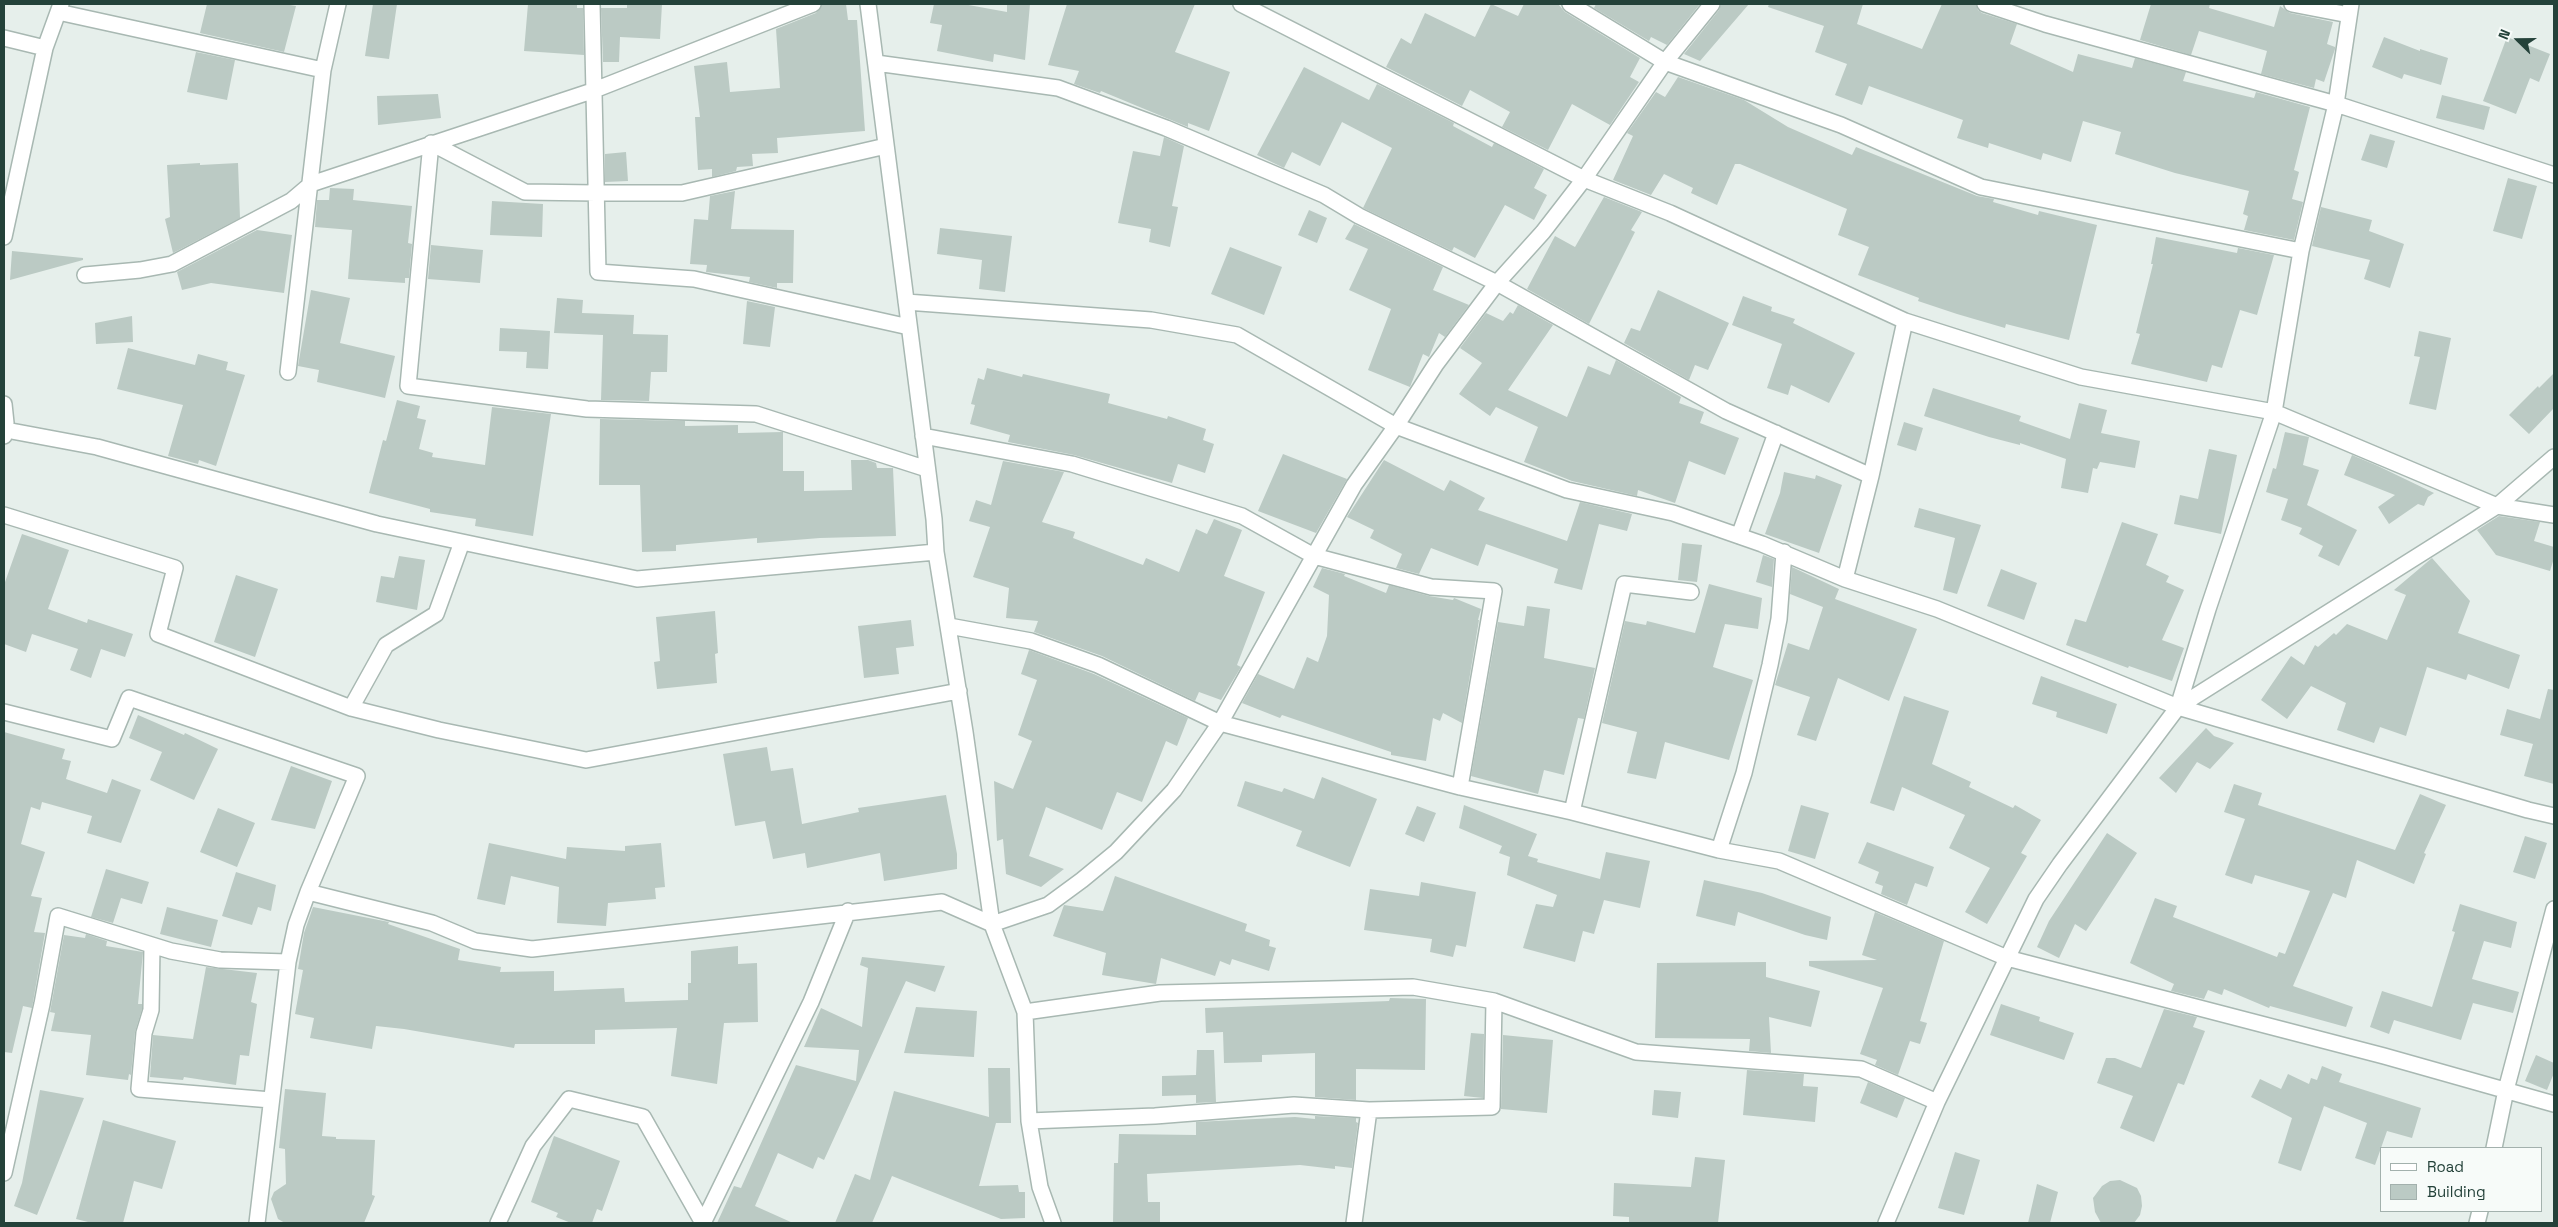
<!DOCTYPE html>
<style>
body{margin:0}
#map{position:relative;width:2558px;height:1227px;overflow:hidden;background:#e6efeb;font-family:"Space Grotesk",sans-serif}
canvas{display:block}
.frame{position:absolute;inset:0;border:5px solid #24423a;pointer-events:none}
.legend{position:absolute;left:2380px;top:1147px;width:162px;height:65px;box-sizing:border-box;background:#f7fbf9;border:1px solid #a3b1ad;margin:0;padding:6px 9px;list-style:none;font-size:15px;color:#24423a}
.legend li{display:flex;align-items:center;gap:10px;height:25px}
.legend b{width:25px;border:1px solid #a3b1ad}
.north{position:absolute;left:2493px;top:15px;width:50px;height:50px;-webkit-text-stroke:4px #f7fbf9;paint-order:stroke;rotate:292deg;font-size:14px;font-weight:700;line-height:20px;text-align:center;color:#24423a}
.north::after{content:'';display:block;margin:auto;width:18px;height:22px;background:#24423a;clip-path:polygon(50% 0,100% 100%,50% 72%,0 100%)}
</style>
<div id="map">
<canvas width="2558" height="1227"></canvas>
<div class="frame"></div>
<ul class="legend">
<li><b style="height:6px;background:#fff"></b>Road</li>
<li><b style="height:14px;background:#bbcac4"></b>Building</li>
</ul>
<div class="north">N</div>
</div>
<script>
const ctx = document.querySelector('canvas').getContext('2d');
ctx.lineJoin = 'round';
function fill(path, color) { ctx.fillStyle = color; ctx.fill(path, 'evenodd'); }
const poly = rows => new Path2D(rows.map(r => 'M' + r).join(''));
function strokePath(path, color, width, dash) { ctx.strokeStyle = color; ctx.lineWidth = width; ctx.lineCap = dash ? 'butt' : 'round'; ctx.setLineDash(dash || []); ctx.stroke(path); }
fill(poly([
 [207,4,284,4,296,6,284,52,200,33],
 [373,4,397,4,389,59,365,56],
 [528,4,577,4,577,8,583,8,584,55,524,51],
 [627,4,662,4,660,39,620,37,619,62,603,62,601,8,627,8],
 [822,4,846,4,848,20,857,20,865,131,777,138,778,153,752,154,753,166,737,167,736,171,712,177,712,169,698,170,695,117,700,117,694,66,727,62,730,92,780,88,776,29,816,13],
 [934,4,963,4,1007,12,1007,4,1030,4,1025,60,994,54,993,62,937,51,942,25,930,23],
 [1067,4,1195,4,1175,52,1230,72,1209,131,1188,123,1188,127,1101,91,1100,93,1074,84,1079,71,1048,65],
 [1491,4,1518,16,1524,4,1558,4,1565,12,1640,58,1630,77,1639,82,1610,125,1572,104,1548,150,1502,127,1510,112,1470,90,1462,106,1386,67,1401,38,1411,44,1425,13,1475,37],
 [1596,4,1700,4,1667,45,1651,37,1649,41,1594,8],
 [1721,4,1749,4,1700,61,1684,54,1719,10],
 [1769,4,1863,4,1857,24,1922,49,1942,4,1976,4,1978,10,1982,13,2017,24,2010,44,2073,72,2078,54,2132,68,2135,58,2186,72,2183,81,2254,98,2256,92,2310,107,2294,170,2299,172,2292,199,2303,202,2294,240,2244,230,2248,216,2243,214,2249,191,2175,173,2115,154,2121,132,2083,121,2071,162,2043,153,2041,160,1989,143,1988,148,1957,138,1963,120,1869,86,1862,105,1835,95,1847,64,1815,52,1824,26,1768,7],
 [2151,4,2210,4,2209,8,2274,27,2280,6,2290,13,2333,22,2327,44,2335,47,2335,49,2324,82,2316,79,2314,88,2261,74,2267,51,2199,31,2191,55,2140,40],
 [2384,37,2420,51,2420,49,2448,58,2441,85,2404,74,2402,79,2372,67],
 [2507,37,2550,54,2539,82,2530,78,2516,114,2483,101],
 [196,52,235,60,227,100,187,92],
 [1304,67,1369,100,1377,84,1454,123,1453,126,1492,147,1494,143,1544,169,1534,188,1547,195,1534,220,1505,205,1475,258,1454,247,1452,251,1363,208,1392,148,1342,122,1320,166,1292,152,1284,168,1257,155],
 [1678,77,1744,100,1788,127,1852,155,1856,147,1977,196,1994,199,1993,202,2038,215,2039,211,2097,225,2069,340,2006,324,2005,328,1957,314,1918,301,1919,298,1858,275,1869,247,1838,235,1847,209,1740,164,1735,164,1717,205,1691,193,1693,188,1664,174,1651,195,1613,180,1633,136,1627,133,1656,92,1665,97],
 [438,94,441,118,378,125,377,96],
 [2442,95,2490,107,2484,130,2436,118],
 [2370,134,2395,141,2387,168,2361,160],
 [1164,137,1184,146,1172,206,1178,207,1170,247,1149,242,1151,229,1118,223,1133,151,1160,156],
 [626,152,628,181,605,182,605,154],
 [200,163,200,165,238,163,240,218,173,253,165,219,170,217,167,165],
 [2508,178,2537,186,2522,239,2493,231],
 [330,188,354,189,353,200,412,206,408,243,412,244,409,278,405,278,405,283,348,279,352,230,315,227,317,200,329,200],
 [735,191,731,229,794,230,793,283,777,283,777,288,749,282,750,277,706,272,707,265,690,264,694,219,708,220,710,196],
 [1604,197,1642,212,1631,230,1635,232,1589,324,1527,289,1555,236,1575,247],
 [492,201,543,204,542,237,490,235],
 [2321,207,2372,220,2369,231,2404,244,2390,288,2364,279,2370,260,2312,246],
 [1309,210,1327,218,1317,243,1298,235],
 [1354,224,1443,267,1433,290,1469,305,1445,337,1439,333,1429,357,1423,354,1410,387,1368,370,1391,309,1349,290,1368,249,1345,239],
 [940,228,1012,236,1005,292,979,289,982,260,937,254],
 [257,230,292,235,284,293,211,283,182,290,177,272],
 [2156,237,2237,253,2238,248,2274,255,2257,315,2240,310,2222,368,2212,365,2207,382,2131,364,2140,334,2136,333,2153,264,2151,264],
 [431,245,483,250,480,283,428,279],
 [1230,247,1282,267,1264,315,1211,294],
 [12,251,83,258,83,260,10,280],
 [311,290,350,298,340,343,395,356,385,398,317,382,319,370,298,366],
 [1658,290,1729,323,1708,370,1695,365,1689,380,1624,343,1631,328,1640,331],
 [1743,296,1772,307,1771,311,1795,319,1793,323,1855,353,1829,403,1791,385,1788,395,1767,388,1782,344,1732,325],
 [557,298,583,300,582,313,634,315,633,334,668,335,667,372,651,372,649,401,601,400,603,335,554,333],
 [747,301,775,307,770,347,743,344],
 [1518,305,1553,325,1508,390,1567,417,1588,366,1610,375,1616,360,1681,397,1679,403,1704,412,1700,423,1739,438,1725,475,1689,461,1675,503,1638,490,1637,496,1572,481,1524,462,1538,427,1496,407,1490,416,1459,394,1482,363,1460,348,1486,313,1503,321,1510,312,1513,314],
 [132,316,133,342,96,344,95,323],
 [500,328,550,331,548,369,526,368,527,352,499,351],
 [2419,331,2451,338,2436,410,2409,404,2420,357,2414,356],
 [128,348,195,365,198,354,228,362,226,370,245,375,216,466,199,460,198,464,168,456,183,405,117,389],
 [987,368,1022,377,1023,374,1110,394,1108,403,1167,419,1168,416,1206,429,1203,440,1214,444,1205,473,1178,464,1172,483,1074,455,1008,442,1010,435,970,424,975,405,971,404,978,378,984,380],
 [2554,373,2554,408,2529,434,2509,415,2538,386,2539,388],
 [1933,388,2021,416,2019,421,2070,439,2079,403,2107,410,2101,433,2140,441,2135,468,2100,462,2097,469,2093,468,2088,493,2061,488,2066,459,2020,443,2020,445,1989,437,1924,416],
 [397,400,420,406,417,418,426,420,419,449,433,453,432,457,485,465,492,407,551,414,533,536,475,526,476,519,430,512,430,509,369,493,383,440,386,441],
 [600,419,685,421,685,426,738,425,738,433,783,432,783,471,804,471,804,491,852,490,851,460,868,460,876,463,877,468,893,468,896,536,820,538,757,543,757,538,676,545,676,551,642,552,640,485,599,485],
 [1904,422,1923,428,1916,451,1897,445],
 [2285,432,2309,437,2303,465,2319,470,2307,505,2357,530,2339,566,2318,556,2323,546,2299,534,2302,528,2281,520,2288,499,2266,492,2273,468,2276,469],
 [2209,449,2237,455,2221,534,2174,524,2180,495,2198,499],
 [1283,454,1347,479,1316,533,1258,511],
 [2352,455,2378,466,2434,493,2428,497,2424,506,2418,504,2389,524,2378,507,2395,495,2344,475],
 [1384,460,1444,491,1450,480,1485,498,1478,510,1567,541,1580,502,1632,514,1627,531,1599,524,1582,590,1554,583,1558,569,1486,544,1478,566,1431,548,1419,574,1396,568,1402,554,1370,538,1374,530,1347,517],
 [1003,461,1064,472,1042,522,1075,532,1073,538,1143,565,1146,558,1179,572,1196,529,1207,534,1214,519,1242,530,1224,576,1265,592,1237,665,1241,667,1221,700,1199,692,1195,701,1102,656,1034,632,1038,621,1006,618,1009,588,973,577,990,527,969,521,976,500,991,505],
 [1784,472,1815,479,1816,475,1842,485,1819,553,1765,534,1780,493],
 [1919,508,1981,525,1957,594,1943,590,1955,538,1914,527],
 [2499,516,2540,522,2534,541,2554,547,2554,558,2550,571,2496,555,2477,530],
 [2122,522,2158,534,2146,565,2169,576,2166,582,2184,590,2162,640,2184,648,2172,681,2129,666,2128,668,2066,645,2075,619,2086,622],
 [22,534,69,550,48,609,87,623,88,619,133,634,125,657,101,649,91,678,70,670,78,649,32,634,26,652,4,644,4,585],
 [1682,543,1702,545,1697,582,1678,580],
 [1763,555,1774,559,1772,587,1756,582],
 [399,556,425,560,417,610,376,602,381,576,394,578],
 [2432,558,2470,601,2458,633,2520,655,2509,689,2468,674,2466,680,2427,667,2406,736,2380,727,2374,743,2337,730,2346,703,2311,686,2287,719,2261,700,2291,656,2304,665,2315,645,2318,647,2334,633,2336,635,2347,624,2387,640,2406,595,2394,590],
 [1792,567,1839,589,1835,599,1917,629,1889,701,1838,678,1816,741,1797,735,1810,697,1775,685,1788,643,1809,650,1823,607,1790,594],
 [1322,568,1345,574,1344,576,1386,593,1389,585,1429,596,1453,600,1454,598,1481,609,1478,620,1479,620,1462,723,1443,713,1440,721,1433,718,1426,761,1391,755,1391,752,1282,715,1280,718,1242,703,1258,674,1294,689,1307,657,1318,662,1327,636,1329,595,1313,587],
 [2001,569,2037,583,2024,620,1987,606],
 [236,575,278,589,255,657,214,642],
 [1709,584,1762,598,1758,629,1725,624,1713,667,1753,680,1729,760,1665,742,1656,779,1627,773,1637,732,1602,723,1625,621,1646,625,1647,621,1695,633],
 [1527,606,1550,609,1544,658,1595,668,1584,719,1578,718,1564,775,1544,770,1538,794,1471,776,1498,622,1524,626],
 [715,611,718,653,715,654,717,683,657,689,654,662,660,661,656,617],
 [911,620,914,646,896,648,899,674,864,678,858,626],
 [1029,650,1094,674,1188,718,1177,746,1166,741,1142,802,1117,792,1102,830,1046,807,1029,856,1064,869,1041,887,1006,874,1003,839,997,841,994,781,1013,789,1032,741,1018,735,1037,680,1021,674],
 [2041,676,2117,704,2107,734,2056,717,2057,712,2032,704],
 [2548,689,2554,690,2554,784,2524,776,2533,744,2500,735,2507,709,2540,719],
 [1904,696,1949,711,1932,764,1971,782,1969,787,2013,808,2015,805,2041,820,2021,853,2027,856,1987,924,1965,912,1990,868,1949,848,1965,815,1902,787,1894,811,1870,803],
 [138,715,184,735,185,733,218,749,194,800,150,780,162,752,129,738],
 [2206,728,2214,736,2234,743,2210,769,2197,762,2176,793,2159,778],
 [4,732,65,749,62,759,71,761,66,779,107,793,112,779,141,790,121,843,87,833,92,816,42,802,40,810,31,807,21,844,45,852,31,896,42,898,34,932,45,933,32,1008,23,1006,12,1053,4,1052],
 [767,747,771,771,793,768,802,824,859,812,858,808,946,795,957,854,957,869,884,881,880,853,807,868,805,853,773,859,765,821,735,826,723,754],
 [291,766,332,781,315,829,271,820],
 [1322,777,1377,799,1350,867,1296,846,1302,831,1237,806,1245,781,1282,792,1284,788,1314,799],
 [2234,784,2262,793,2258,805,2395,850,2420,794,2446,805,2424,853,2426,854,2414,884,2357,860,2346,898,2333,893,2293,986,2353,1007,2346,1027,2270,1006,2269,1008,2224,989,2222,995,2208,990,2204,999,2171,991,2174,984,2130,963,2155,898,2177,906,2173,917,2277,957,2279,952,2285,954,2310,891,2255,875,2252,884,2225,875,2245,819,2224,812],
 [1464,805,1537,834,1528,856,1538,859,1537,862,1600,879,1606,852,1650,861,1640,908,1604,900,1594,934,1583,931,1575,962,1523,948,1536,904,1553,907,1557,895,1507,875,1510,857,1499,853,1502,846,1459,828],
 [1801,805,1829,813,1815,859,1788,851],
 [1417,806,1436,813,1424,842,1405,834],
 [218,808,255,823,237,867,200,852],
 [2107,833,2137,853,2086,931,2075,924,2059,958,2037,947,2049,921],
 [2525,836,2547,843,2535,879,2513,872],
 [1867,842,1934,867,1927,887,1915,883,1907,905,1881,894,1883,886,1875,883,1879,872,1858,863],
 [489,843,566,859,567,847,625,851,625,846,661,843,665,887,655,888,656,899,608,903,606,926,557,923,559,887,511,876,505,905,477,899],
 [106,869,149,882,142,904,121,898,113,923,91,917],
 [236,872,276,885,271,911,258,907,252,925,222,916],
 [1115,876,1247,924,1245,931,1270,940,1269,946,1276,948,1269,971,1232,959,1230,965,1220,961,1215,976,1161,958,1156,984,1102,975,1106,953,1053,936,1064,905,1103,911],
 [1704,880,1762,893,1831,917,1827,940,1805,935,1738,912,1735,926,1696,916],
 [1421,882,1476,892,1466,947,1456,945,1453,957,1430,952,1432,939,1364,930,1370,889,1419,896],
 [2460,904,2517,922,2511,948,2484,941,2472,979,2519,992,2513,1013,2473,1003,2461,1040,2394,1020,2389,1034,2370,1027,2382,991,2432,1007,2455,932,2452,931],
 [167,907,218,920,211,947,160,934],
 [313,907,389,922,388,924,460,949,458,960,501,967,500,972,554,971,554,991,624,988,625,1002,688,1000,688,983,691,983,691,951,738,946,738,964,757,963,758,1022,724,1023,717,1084,671,1076,677,1028,595,1030,595,1044,515,1044,514,1048,404,1029,376,1026,372,1049,310,1038,314,1018,295,1014,303,970,298,969,304,933],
 [1875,912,1944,941,1920,1021,1927,1023,1920,1044,1910,1041,1898,1075,1875,1065,1877,1060,1860,1054,1883,988,1809,966,1809,961,1877,960,1862,955],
 [86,934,107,941,106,946,143,952,138,1004,142,1004,142,1009,135,1032,131,1075,129,1074,128,1080,86,1075,91,1035,51,1031,55,1013,50,1012,64,935,85,938],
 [862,957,945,966,935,992,906,981,824,1160,818,1157,813,1169,778,1153,755,1206,793,1223,717,1223,734,1186,741,1188,796,1065,856,1081,859,1050,804,1047,821,1008,862,1027,868,968,860,965],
 [1766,962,1766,977,1820,991,1811,1027,1769,1017,1771,1053,1749,1051,1750,1039,1655,1038,1657,963],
 [206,967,257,973,251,1002,257,1004,249,1056,240,1055,236,1085,184,1077,183,1080,150,1077,153,1035,193,1039],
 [1390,998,1426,999,1425,1070,1356,1069,1356,1100,1315,1097,1315,1053,1262,1055,1262,1062,1224,1063,1223,1032,1206,1033,1205,1008,1389,1001],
 [2001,1004,2040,1017,2039,1021,2074,1033,2064,1060,1990,1035],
 [916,1007,977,1011,974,1057,904,1053],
 [2164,1009,2197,1017,2193,1027,2205,1031,2184,1085,2178,1083,2154,1142,2120,1128,2133,1096,2097,1083,2106,1058,2115,1058,2141,1068],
 [1471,1033,1484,1034,1483,1098,1464,1096],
 [1503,1035,1553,1040,1547,1113,1501,1109],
 [1197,1050,1214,1050,1216,1102,1196,1103,1196,1095,1162,1096,1162,1076,1196,1075],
 [2536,1055,2554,1063,2554,1073,2547,1090,2525,1081],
 [2322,1066,2342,1074,2339,1082,2421,1108,2412,1138,2387,1131,2375,1165,2355,1158,2367,1123,2324,1106,2301,1171,2278,1163,2292,1118,2251,1097,2260,1079,2281,1089,2288,1074,2309,1084,2311,1078,2317,1080],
 [988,1068,1010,1068,1011,1123,996,1123,979,1186,1018,1185,1019,1192,1025,1192,1025,1218,1001,1219,892,1176,872,1223,835,1223,855,1174,870,1180,894,1091,989,1117],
 [1747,1070,1804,1074,1803,1086,1818,1087,1815,1122,1743,1115],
 [1868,1082,1905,1098,1897,1118,1860,1103],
 [285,1089,326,1093,322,1136,336,1137,336,1139,375,1140,372,1195,375,1196,364,1223,285,1223,278,1219,271,1199,274,1192,286,1184,285,1149,279,1148],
 [40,1090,84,1098,37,1215,14,1206,22,1183],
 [1654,1090,1681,1092,1678,1118,1652,1115],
 [1315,1116,1356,1118,1356,1122,1358,1123,1352,1168,1335,1166,1335,1169,1300,1165,1147,1174,1148,1202,1160,1202,1160,1223,1113,1223,1114,1163,1118,1163,1119,1134,1196,1135,1196,1122,1295,1117,1315,1119],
 [103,1120,176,1141,162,1189,134,1181,123,1223,92,1223,76,1219],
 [554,1136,620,1161,602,1211,597,1209,592,1223,571,1223,556,1217,558,1213,531,1202],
 [1955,1152,1980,1160,1964,1215,1938,1208],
 [1695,1157,1725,1160,1718,1223,1629,1223,1629,1217,1613,1216,1614,1183,1691,1187],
 [2120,1180,2137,1188,2141,1196,2142,1206,2140,1215,2134,1223,2101,1223,2095,1212,2093,1198,2102,1186,2110,1181],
 [2037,1184,2058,1192,2050,1223,2028,1223]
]), '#bbcac4');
const minor = poly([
 [592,4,598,272,694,279,909,327],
 [868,4,934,519,936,552,965,732,992,924,1025,1012,1029,1121,1040,1187,1053,1223],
 [1241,4,1584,179,1670,213,1905,321,2081,377,2274,412,2497,506,2554,515],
 [1570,4,1665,62,1841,125,1981,187,2301,251],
 [1985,4,2045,24,2336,104,2554,175],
 [2292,4,2349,15],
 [58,12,323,70],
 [4,38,45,48],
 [876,63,1058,88,1166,128,1324,195,1359,216,1497,283,1726,411,1871,476],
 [886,146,682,193,596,193,525,192,431,143,408,386,587,409,756,414,927,469],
 [4,237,45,48,61,4],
 [85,275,140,270,172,264,291,201,311,184,592,91,813,4],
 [906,302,1151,320,1237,335,1396,426,1567,490,1673,513,1762,544,1845,579,1937,609,2178,707,2528,810,2554,816],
 [288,372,323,70,338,4],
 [4,404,6,423,4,436],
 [6,430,97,447,377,524,637,579,936,552],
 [923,436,1072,464,1242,516,1314,556,1431,587,1494,591,1460,787],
 [4,515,175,568,158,634,351,708,386,645,436,614,462,542],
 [1739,536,1776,433],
 [1845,579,1871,476,1905,321],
 [949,626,1031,641,1098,665,1220,723,1460,787,1572,812,1719,850,1779,861,2007,958,2384,1056,2554,1104],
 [2178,707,2208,609,2274,412,2301,251,2336,104,2351,4],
 [351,708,439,730,586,760,959,691],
 [4,712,112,739,129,698,357,776,308,892],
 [1572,812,1624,584,1691,592],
 [1719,850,1744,773,1770,665,1779,619,1784,552],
 [152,946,151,1010,144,1033,139,1089,271,1100],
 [1025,1012,1160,993,1413,987,1494,1001,1636,1052,1861,1069,1937,1102],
 [1029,1121,1155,1116,1294,1105,1369,1110,1492,1107,1494,1001],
 [2494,1148,2506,1090,2554,909],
 [4,1173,42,1004,58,916,171,951,220,960,288,962],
 [257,1223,288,962,296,925,308,892,432,923,475,941,532,949,942,902,992,924,1048,905,1082,880,1116,852,1174,790,1220,723,1354,485,1396,426,1436,364,1497,283,1543,232,1584,179,1665,62,1712,4],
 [498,1223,533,1146,569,1099,643,1117,703,1223],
 [703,1223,811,1002,848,911],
 [1354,1223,1369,1110],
 [1886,1223,1937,1102,2036,899,2060,864,2178,707,2497,506,2554,457],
 [2477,1223,2480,1211]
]);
strokePath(minor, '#a8b8b2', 18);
strokePath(minor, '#fff', 15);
</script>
